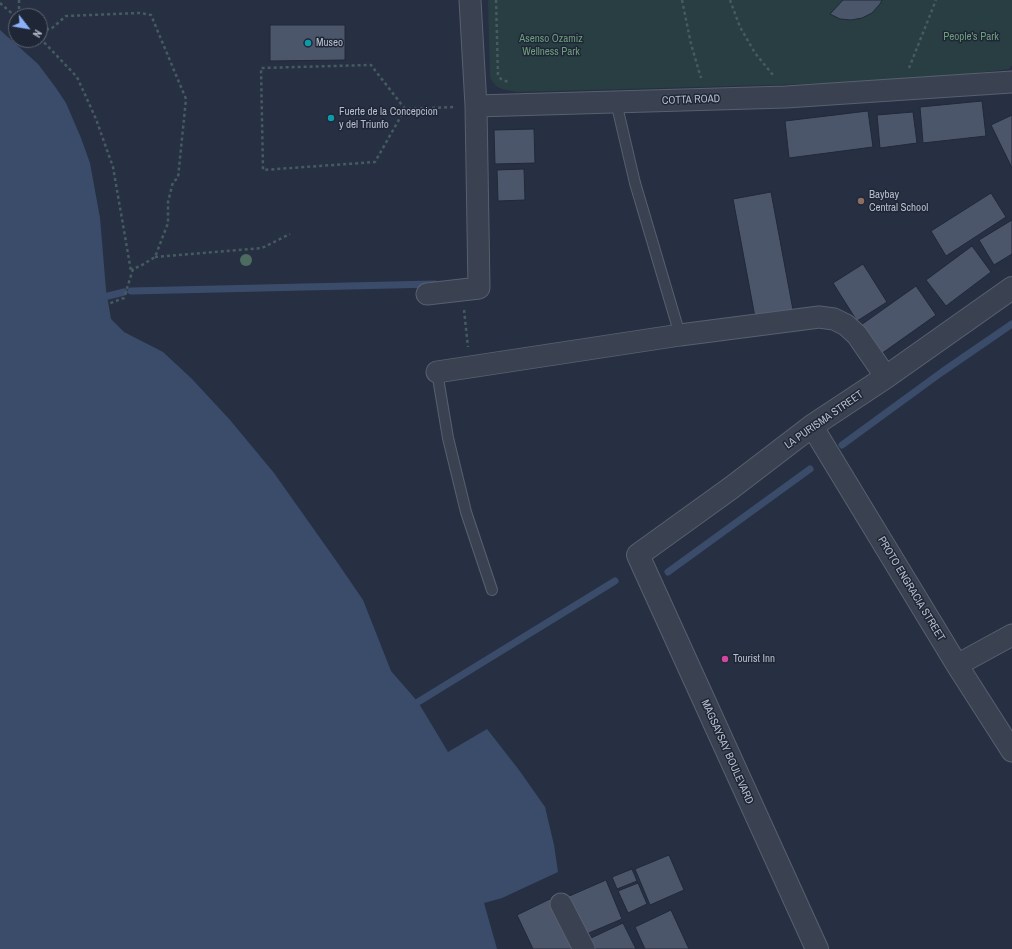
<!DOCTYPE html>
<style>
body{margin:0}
#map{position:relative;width:1012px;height:949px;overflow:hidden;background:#263042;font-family:"Archivo Narrow",sans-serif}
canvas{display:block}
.north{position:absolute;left:8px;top:8px;width:40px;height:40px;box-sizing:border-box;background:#1f2737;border:1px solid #5c6373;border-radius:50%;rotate:121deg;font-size:11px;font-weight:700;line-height:16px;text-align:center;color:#b7bdcc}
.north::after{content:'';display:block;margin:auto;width:14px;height:18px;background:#8db0fa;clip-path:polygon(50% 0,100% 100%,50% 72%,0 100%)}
</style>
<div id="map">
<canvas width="1012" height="949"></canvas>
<div class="north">N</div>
</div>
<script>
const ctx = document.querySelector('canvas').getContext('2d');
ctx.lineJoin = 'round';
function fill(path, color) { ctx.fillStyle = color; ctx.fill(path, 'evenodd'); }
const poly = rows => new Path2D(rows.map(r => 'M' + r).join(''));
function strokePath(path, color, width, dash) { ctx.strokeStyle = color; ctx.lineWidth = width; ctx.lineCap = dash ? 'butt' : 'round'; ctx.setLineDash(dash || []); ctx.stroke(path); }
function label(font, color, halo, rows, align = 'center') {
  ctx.font = font + ' "Archivo Narrow",sans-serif'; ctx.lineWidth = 3; ctx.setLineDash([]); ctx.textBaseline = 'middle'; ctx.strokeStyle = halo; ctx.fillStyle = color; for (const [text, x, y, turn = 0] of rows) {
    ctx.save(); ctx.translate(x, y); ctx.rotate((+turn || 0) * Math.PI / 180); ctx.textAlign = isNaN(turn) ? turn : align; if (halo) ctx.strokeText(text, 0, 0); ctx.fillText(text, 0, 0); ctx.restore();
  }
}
fill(poly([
 [488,0,1012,0,1012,65,1009,69,913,81,517,92,502,89,496,86,492,81,490,76]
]), '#283e43');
fill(poly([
 [0,30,38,64,56,88,66,103,81,138,90,163,100,218,106,290,111,319,124,332,163,352,192,379,230,420,274,473,337,562,363,600,391,671,418,702,448,752,487,729,519,770,545,807,554,845,558,872,502,898,484,903,497,949,0,949]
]), '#3b4c6b');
strokePath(poly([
 [131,291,435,284],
 [108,296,124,292],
 [842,445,942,372,1012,324],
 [668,572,810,469],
 [418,702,615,581]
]), '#3b4c6b', 7);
const building = poly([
 [843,0,882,0,880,4,872,13,862,18,851,20,840,19,830,14,843,0],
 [270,25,345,25,345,60,270,61,270,25],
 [982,101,986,136,923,143,920,107,982,101],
 [868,111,873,147,789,158,785,121,868,111],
 [913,112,917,143,880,148,877,115,913,112],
 [1012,115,1012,168,991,125,1012,115],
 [534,129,535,163,495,164,494,130,534,129],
 [524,169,525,200,498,201,497,170,524,169],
 [771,192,793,310,755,317,733,199,771,192],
 [991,193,1006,217,946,256,931,231,991,193],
 [1012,220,1012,254,994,265,979,240,1012,220],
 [972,246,991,272,946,306,926,280,972,246],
 [863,264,887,302,857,321,833,283,863,264],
 [916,286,936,315,881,354,861,325,916,286],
 [669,855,684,890,650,905,635,869,669,855],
 [632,869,637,881,617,889,612,877,632,869],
 [606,880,622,919,584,935,567,897,606,880],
 [638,883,647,904,628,913,618,891,638,883],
 [550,899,573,949,533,949,517,915,550,899],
 [671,910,689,949,645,949,635,927,671,910],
 [623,923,636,949,593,949,589,939,623,923]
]);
fill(building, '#4c566b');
strokePath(building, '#212939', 1);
const service = poly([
 [616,102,635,183,680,335],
 [437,372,448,438,466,512,492,590]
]);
const minor = poly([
 [476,106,786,97,1012,82],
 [427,294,479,288,476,106,470,0],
 [437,372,680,335,819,317,834,319,846,325,857,335,886,377],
 [812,426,957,665,1012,751],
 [957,665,1012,635],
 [561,904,584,949]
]);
const tertiary = poly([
 [817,949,638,555,731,488,812,426,886,377,1012,288]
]);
strokePath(service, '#58606f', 12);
strokePath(minor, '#58606f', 23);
strokePath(tertiary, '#58606f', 24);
strokePath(poly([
 [19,0,19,12,21,16],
 [496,0,498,75,501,79,508,82],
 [682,0,691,44,701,78],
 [730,0,740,27,755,53,773,75],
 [0,3,16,17],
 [40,30,51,29,66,16,140,13,151,15,186,99,178,178,173,182,168,202,168,223,155,257,142,265,133,269,124,298,108,304],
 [40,38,77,77,96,119,113,167,131,271],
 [909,68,936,0],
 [405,109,371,65,261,68,263,170,375,162,405,109,455,107],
 [155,257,262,248,290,234],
 [464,310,468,347]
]), '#465b5f', 2.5, [3, 3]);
strokePath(service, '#3a4251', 10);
strokePath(minor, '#3a4251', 21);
strokePath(tertiary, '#3a4251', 22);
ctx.fillStyle = '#4d6c61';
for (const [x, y] of [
 [246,260]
]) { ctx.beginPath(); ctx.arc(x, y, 6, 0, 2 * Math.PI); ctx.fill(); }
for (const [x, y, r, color] of [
 [308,43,4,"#0f9aa8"],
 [331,118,4,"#0f9aa8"],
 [861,201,4,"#8d6e63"],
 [725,659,4,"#d1479c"]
]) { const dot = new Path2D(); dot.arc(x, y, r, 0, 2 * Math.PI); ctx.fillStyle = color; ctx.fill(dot); strokePath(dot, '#1f2737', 1.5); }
label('11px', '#6d9d7b', '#1f2737', [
 ["People's Park",971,37],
 ["Asenso Ozamiz",551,39],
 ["Wellness Park",551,52]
]);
label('11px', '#b7bdcc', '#1f2737', [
 ["Museo",316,43],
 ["Fuerte de la Concepcion",339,112],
 ["y del Triunfo",339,125],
 ["Baybay",869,195],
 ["Central School",869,208],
 ["Tourist Inn",733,659]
], 'left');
label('11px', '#b7bdcc', '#1f2737', [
 ["COTTA ROAD",691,100,-2],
 ["LA PURISMA STREET",824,420,-35],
 ["PROTO ENGRACIA STREET",911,589,59],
 ["MAGSAYSAY BOULEVARD",727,752,66]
]);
</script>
